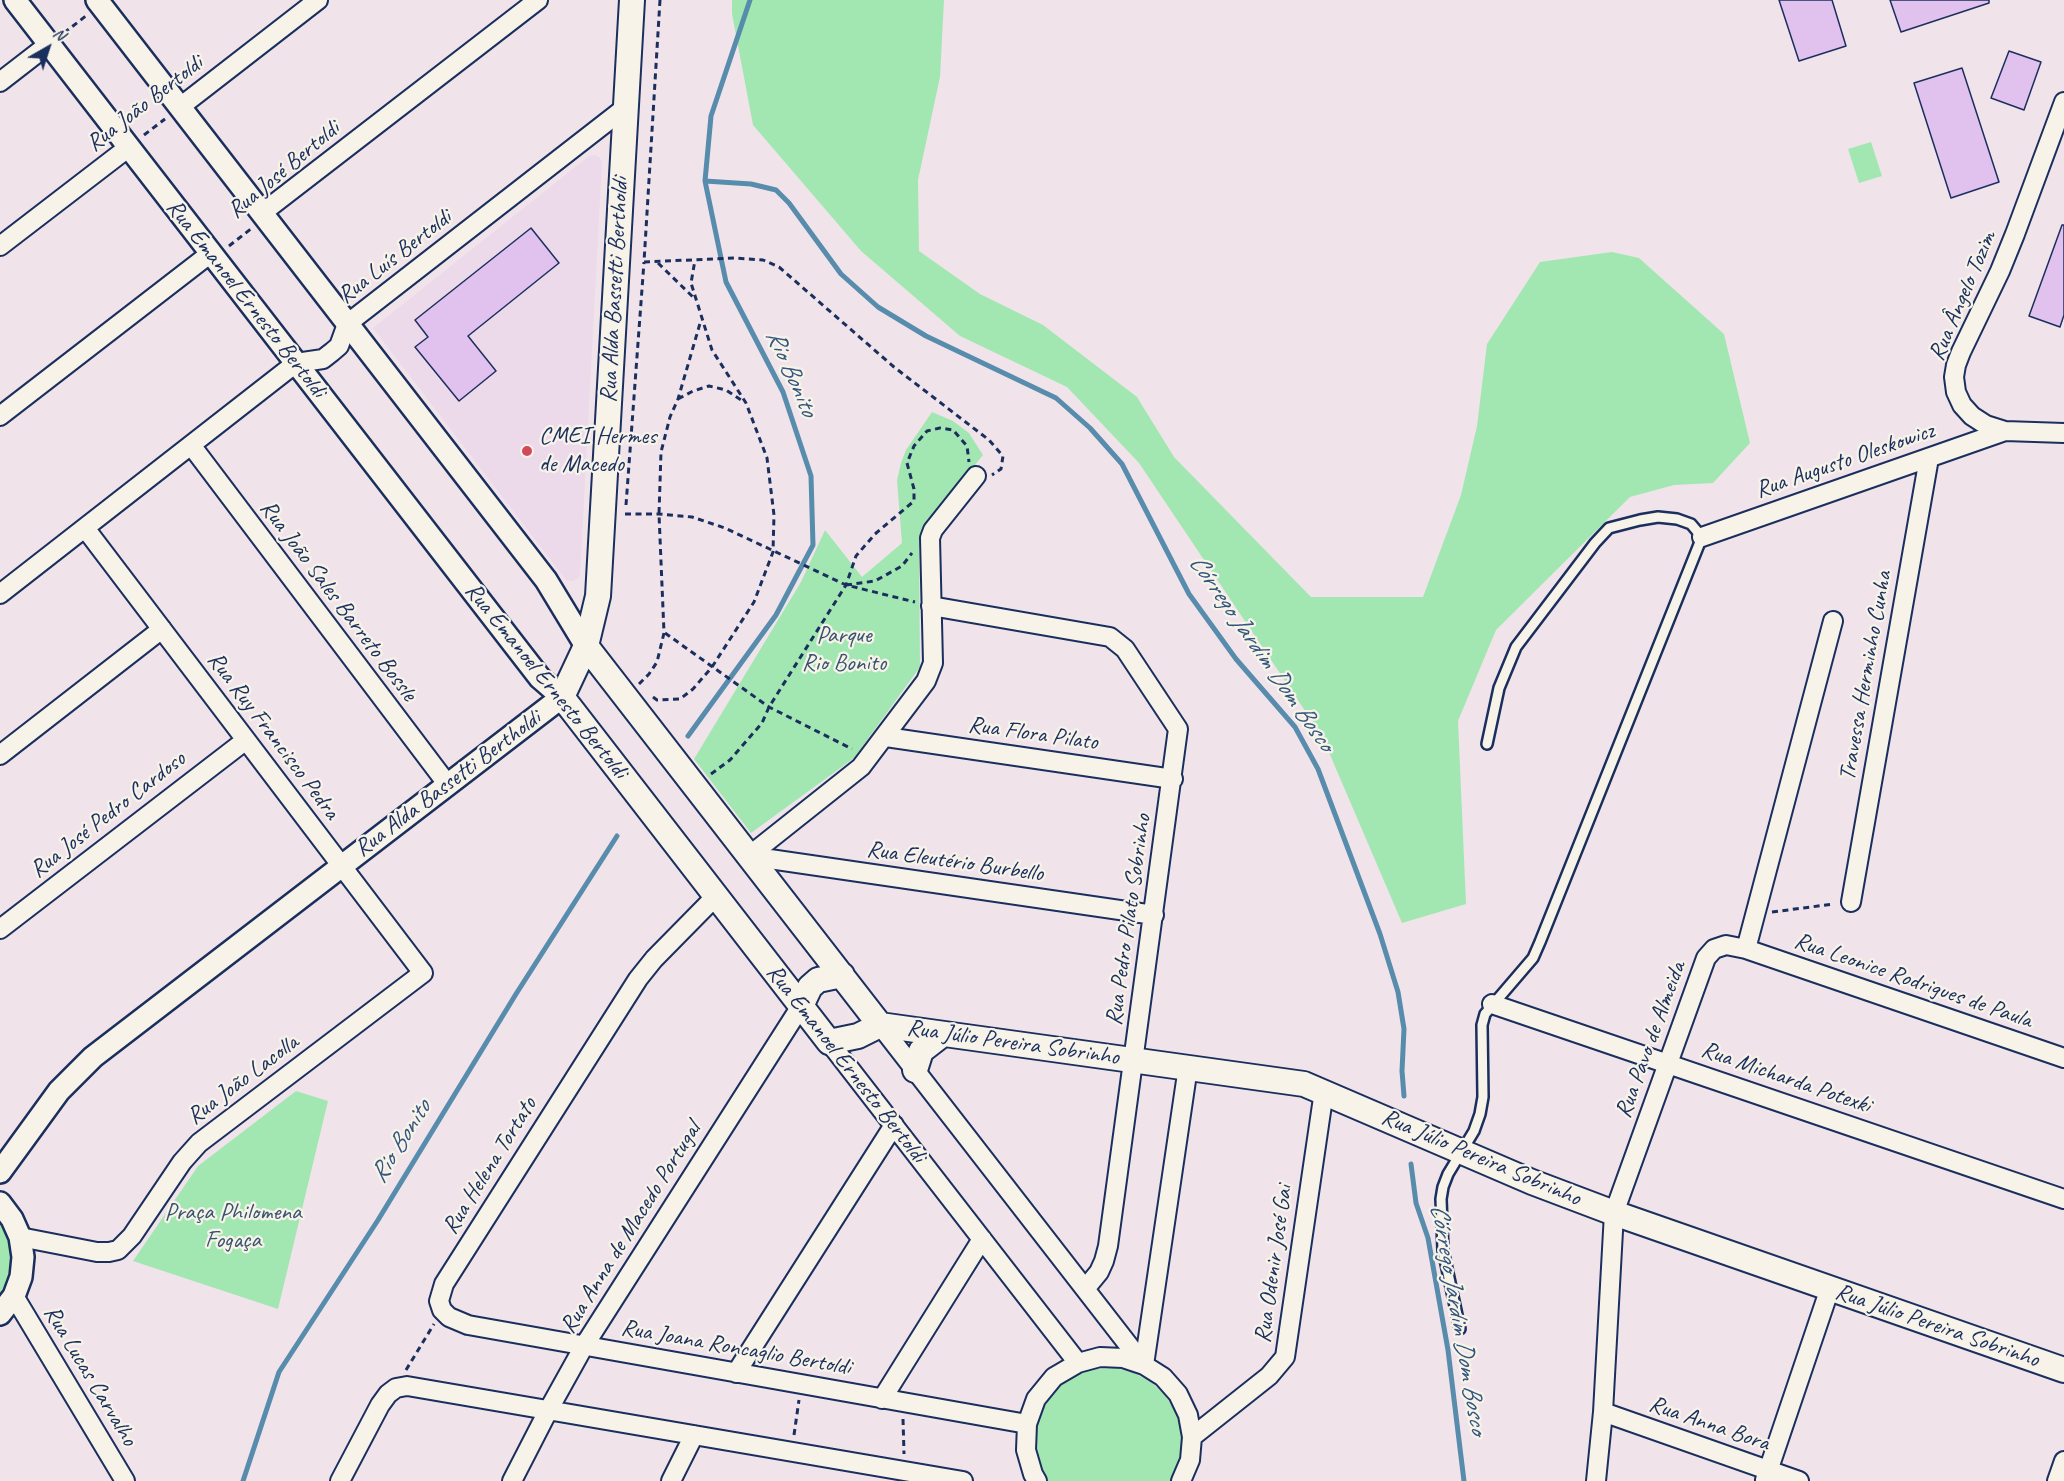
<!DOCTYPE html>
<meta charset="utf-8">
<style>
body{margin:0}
#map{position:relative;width:2064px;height:1481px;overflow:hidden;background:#f0e4ea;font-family:Caveat,sans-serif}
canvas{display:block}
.north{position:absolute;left:18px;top:18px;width:60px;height:60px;-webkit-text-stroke:4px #f7f3e8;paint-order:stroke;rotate:39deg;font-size:16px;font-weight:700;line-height:24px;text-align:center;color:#1b2f5e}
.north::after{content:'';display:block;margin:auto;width:21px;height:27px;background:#1b2f5e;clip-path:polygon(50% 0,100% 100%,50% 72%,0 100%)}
</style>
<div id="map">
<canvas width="2064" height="1481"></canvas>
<div class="north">N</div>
</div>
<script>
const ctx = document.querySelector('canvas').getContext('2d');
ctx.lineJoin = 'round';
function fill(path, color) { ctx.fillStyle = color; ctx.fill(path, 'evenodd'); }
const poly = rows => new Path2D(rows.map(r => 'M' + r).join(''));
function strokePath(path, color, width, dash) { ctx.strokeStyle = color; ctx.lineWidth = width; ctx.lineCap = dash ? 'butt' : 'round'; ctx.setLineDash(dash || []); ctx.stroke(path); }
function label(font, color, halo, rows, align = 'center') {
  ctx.font = font + ' Caveat,sans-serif'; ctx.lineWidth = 4.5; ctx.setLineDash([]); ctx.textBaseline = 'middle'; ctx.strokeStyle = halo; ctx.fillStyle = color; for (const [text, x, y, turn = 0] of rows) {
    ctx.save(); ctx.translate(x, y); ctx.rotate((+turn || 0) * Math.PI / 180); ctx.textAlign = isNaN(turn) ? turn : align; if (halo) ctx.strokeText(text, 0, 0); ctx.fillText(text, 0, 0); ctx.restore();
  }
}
fill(poly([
 [595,155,600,158,602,163,580,575,577,579,572,581,566,580,373,328,589,156]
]), '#ecdaeb');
fill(poly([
 [732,0,944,0,940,77,918,180,919,251,980,294,1043,325,1137,397,1174,457,1311,597,1423,597,1461,495,1477,426,1487,344,1540,262,1612,252,1639,258,1724,334,1750,443,1713,483,1674,485,1630,497,1496,630,1458,721,1466,904,1402,923,1322,736,1139,463,1067,387,960,336,861,251,753,125,732,14],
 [1871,142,1882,176,1859,183,1848,149],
 [932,412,953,421,969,433,983,455,921,532,919,541,920,667,854,758,751,833,694,759,801,582,825,530,862,577,902,543,897,480,901,463,906,450],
 [296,1091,328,1101,278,1309,133,1261,198,1166],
 [0,1224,7,1235,11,1260,7,1282,0,1294],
 [1115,1368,1134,1373,1151,1382,1165,1395,1175,1411,1181,1429,1181,1449,1177,1467,1170,1481,1048,1481,1041,1471,1036,1452,1035,1433,1040,1415,1049,1398,1062,1384,1078,1374,1096,1369]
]), '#a2e7b2');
strokePath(poly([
 [705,181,751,184,776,190,789,203,841,274,878,307,926,336,1056,398,1090,428,1122,464,1189,594,1236,659,1295,727,1318,769,1380,934,1398,992,1404,1029,1402,1071,1404,1096],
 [688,736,776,615,813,545,811,476,783,392,726,282,705,181,711,116,750,0],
 [1411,1164,1416,1203,1428,1238,1448,1350,1464,1481],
 [243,1481,279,1372,378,1220,516,994,617,836]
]), '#588cad', 5);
const building = poly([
 [1779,0,1832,0,1846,46,1799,61,1779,0],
 [1890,0,1989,0,1989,3,1901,32,1890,0],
 [2009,51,2041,62,2024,110,1991,98,2009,51],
 [1962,68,1999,182,1951,198,1914,83,1962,68],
 [2062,225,2064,225,2064,315,2060,327,2029,316,2062,225],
 [531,228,559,263,468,336,496,371,459,401,415,347,428,337,415,320,531,228]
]);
fill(building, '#e1c1ee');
strokePath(building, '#1b2f5e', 1.5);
const service = poly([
 [1460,1329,1443,1250,1441,1199,1443,1187,1448,1174,1474,1131,1480,1114,1483,1097,1482,1025,1485,1014,1533,958,1540,942,1702,537,1691,524,1677,519,1658,517,1640,520,1609,528,1595,543,1516,647,1499,688,1487,744]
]);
const minor = poly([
 [0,82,49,44],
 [2064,102,2015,234,2000,271,1961,352,1956,365,1954,377,1956,392,1962,405,1972,416,1986,425,2005,431,2064,433],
 [180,107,318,0],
 [262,213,538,0],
 [0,246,129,147],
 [0,416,211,253],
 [191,445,448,785],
 [1702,537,2005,431],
 [0,594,296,363,323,359,332,352,339,346,347,324,626,107],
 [931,606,1110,637,1125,649,1178,729,1108,1246,1104,1261,1099,1272,1085,1289],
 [886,737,1173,779],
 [0,755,162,629],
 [749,856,861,767,926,681,933,663,930,538,933,530,976,476],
 [749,856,1154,915],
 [716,896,654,959,638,979,444,1284,439,1301,442,1310,449,1317,468,1325,1027,1424],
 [1851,902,1929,458],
 [0,929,246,740],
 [1746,949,2064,1058],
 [1492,1004,2064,1199],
 [880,1025,1144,1365],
 [829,1042,1078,1363],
 [20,1237,97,1252,109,1252,118,1250,132,1236,182,1162,199,1143,423,973,85,528],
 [14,1296,125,1481],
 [1144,1365,1188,1067],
 [736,1373,894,1125],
 [882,1399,982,1239],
 [1603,1412,1799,1481],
 [1192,1437,1269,1376,1285,1357,1324,1091],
 [1765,1480,1830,1288],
 [340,1481,380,1405,388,1394,396,1388,407,1386,963,1481],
 [512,1481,549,1409,584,1346,801,1006],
 [671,1481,694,1435],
 [1037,1481,1033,1474,1026,1450,1027,1424,1036,1399,1054,1377,1078,1363,1100,1357,1123,1358,1144,1365,1163,1377,1178,1394,1188,1415,1192,1437,1190,1460,1181,1481],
 [1596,1481,1603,1412,1614,1213,1706,958,1714,949,1726,945,1746,949,1833,621],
 [2057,1481,2064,1461]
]);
const tertiary = poly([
 [97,0,546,580,586,646],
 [0,1172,59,1091,93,1057,562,697,540,678,15,0],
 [0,1203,12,1219,20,1237,23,1257,21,1277,14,1296,0,1314]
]);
const secondary = poly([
 [632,0,598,596,586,646,562,697,829,1042,858,1036,880,1025],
 [586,646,880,1025],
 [801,1006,810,987,818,980,842,975],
 [880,1025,1304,1084,1532,1182,1614,1213,2064,1370],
 [915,1070,921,1051,943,1034]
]);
strokePath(service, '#1b2f5e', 14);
strokePath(minor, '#1b2f5e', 22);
strokePath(tertiary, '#1b2f5e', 26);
strokePath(secondary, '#1b2f5e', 28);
strokePath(poly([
 [660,0,644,262,735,258,763,260,779,267,894,367,989,440,1003,456,1001,469,992,475],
 [64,33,87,15],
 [144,135,165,119],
 [229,246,252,228],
 [658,263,694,298],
 [678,399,693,391,709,386,726,390,744,402],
 [626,505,644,262],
 [625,514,659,514,692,517,725,528,846,585,915,602],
 [846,585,875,581,902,566,912,553],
 [665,633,769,707,852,749],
 [639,684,649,674,657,662,664,633,659,514,661,452,670,417,678,399,701,320],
 [653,697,657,700,680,699,693,689,712,667,754,602,773,552,774,515,767,458,746,403,712,350,691,283,695,260],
 [711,774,730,760,762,723,769,707,846,585,856,556,875,534,914,501,914,489,907,463,914,446,927,431,940,428,953,430,967,446,969,462],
 [1772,912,1834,904],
 [406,1370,434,1324],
 [903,1419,904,1454],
 [794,1435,799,1400]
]), '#1b2f5e', 3, [6, 4.5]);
strokePath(service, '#f7f3e8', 9);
strokePath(minor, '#f7f3e8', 18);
strokePath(tertiary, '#f7f3e8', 21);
strokePath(secondary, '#f7f3e8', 24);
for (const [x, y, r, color] of [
 [527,451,6,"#d1495b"]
]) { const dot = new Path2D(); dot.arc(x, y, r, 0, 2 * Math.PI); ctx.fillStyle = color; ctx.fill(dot); strokePath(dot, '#f7f3e8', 2); }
label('24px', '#1b2f5e', '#f7f3e8', [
 ["Rua João Bertoldi",145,104,-38],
 ["Rua José Bertoldi",284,170,-40],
 ["Rua Luís Bertoldi",395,257,-38],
 ["Rua Alda Bassetti Bertholdi",615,290,-87],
 ["Rua Ângelo Tozim",1963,296,-67],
 ["Rua Emanoel Ernesto Bertoldi",246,299,52],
 ["Rua Augusto Oleskowicz",1845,461,-19],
 ["Rua João Sales Barreto Bossle",338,601,53],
 ["Travessa Herminho Cunha",1866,676,-80],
 ["Rua Emanoel Ernesto Bertoldi",546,681,51],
 ["Rua Flora Pilato",1033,734,8],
 ["Rua Ruy Francisco Pedra",273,736,53],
 ["Rua Alda Bassetti Bertholdi",448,784,-37],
 ["Rua José Pedro Cardoso",108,815,-38],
 ["Rua Eleutério Burbello",955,862,8],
 ["Rua Pedro Pilato Sobrinho",1129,920,-82],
 ["Rua Leonice Rodrigues de Paula",1913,981,19],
 ["Rua Pavo de Almeida",1651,1040,-70],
 ["Rua Júlio Pereira Sobrinho",1013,1043,8],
 ["Rua Emanoel Ernesto Bertoldi",846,1064,52],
 ["Rua Micharda Potexki",1786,1078,19],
 ["Rua João Lacolla",243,1080,-37],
 ["Rua Júlio Pereira Sobrinho",1481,1158,23],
 ["Rua Helena Tortato",490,1166,-58],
 ["Rua Anna de Macedo Portugal",631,1228,-58],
 ["Rua Odenir José Gai",1274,1264,-82],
 ["Rua Júlio Pereira Sobrinho",1937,1326,19],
 ["Rua Joana Roncaglio Bertoldi",736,1348,10],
 ["Rua Lucas Carvalho",90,1376,59],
 ["Rua Anna Bora",1709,1424,19]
]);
label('24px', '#1b2f5e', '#f7f3e8', [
 ["CMEI Hermes",539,437],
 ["de Macedo",539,465]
], 'left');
label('24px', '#36546f', '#f7f3e8', [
 ["Parque",844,636],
 ["Rio Bonito",844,664],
 ["Praça Philomena",233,1213],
 ["Fogaça",233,1241]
]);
label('italic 26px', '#34567f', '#f7f3e8', [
 ["Rio Bonito",791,373,66],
 ["Córrego Jardim Dom Bosco",1261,653,55],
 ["Rio Bonito",401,1142,-58],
 ["Córrego Jardim Dom Bosco",1458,1319,80]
]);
</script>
